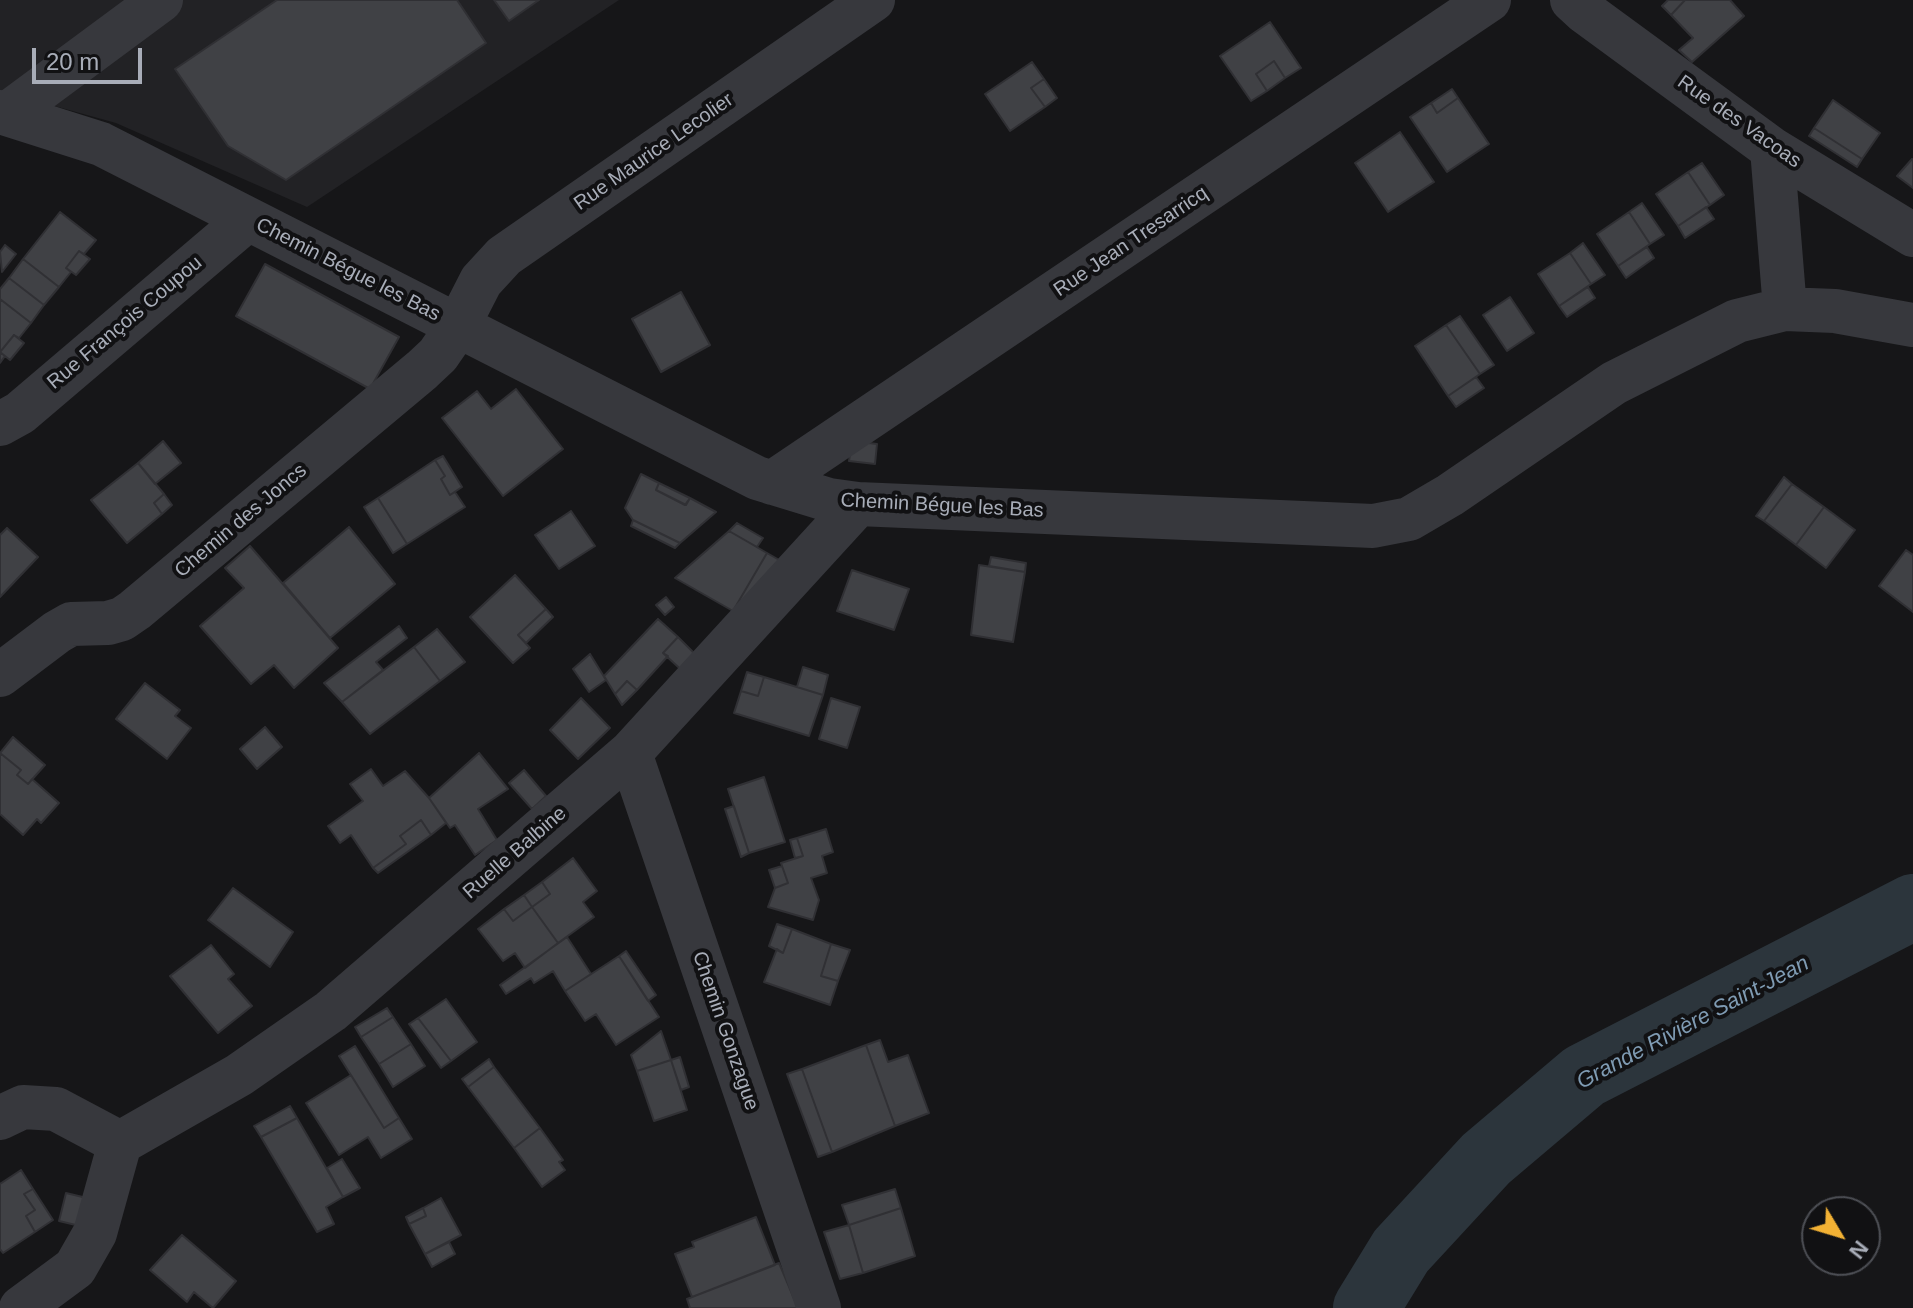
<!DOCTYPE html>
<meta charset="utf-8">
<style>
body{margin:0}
#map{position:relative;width:1913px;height:1308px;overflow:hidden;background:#161618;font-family:Arial,sans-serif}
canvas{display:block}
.north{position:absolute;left:1801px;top:1196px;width:80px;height:80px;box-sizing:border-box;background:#111113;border:2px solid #4d4f55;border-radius:50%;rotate:128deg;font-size:22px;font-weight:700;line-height:32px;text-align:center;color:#a8adb8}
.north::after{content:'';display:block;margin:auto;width:28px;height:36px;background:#f2b134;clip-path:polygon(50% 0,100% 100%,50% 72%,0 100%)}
.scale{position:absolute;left:32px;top:48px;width:110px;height:36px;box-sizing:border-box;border:4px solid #a8adb8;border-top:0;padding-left:10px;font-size:24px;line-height:28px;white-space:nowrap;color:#a8adb8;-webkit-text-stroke:6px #111113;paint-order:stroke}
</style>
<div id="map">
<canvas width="1913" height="1308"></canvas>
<div class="north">N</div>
<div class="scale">20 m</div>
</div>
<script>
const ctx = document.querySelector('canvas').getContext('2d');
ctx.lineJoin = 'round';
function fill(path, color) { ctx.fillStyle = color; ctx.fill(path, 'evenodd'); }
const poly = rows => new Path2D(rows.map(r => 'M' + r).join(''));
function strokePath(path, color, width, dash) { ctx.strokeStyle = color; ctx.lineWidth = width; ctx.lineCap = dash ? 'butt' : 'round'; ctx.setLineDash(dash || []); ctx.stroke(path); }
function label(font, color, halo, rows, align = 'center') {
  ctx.font = font + ' Arial,sans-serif'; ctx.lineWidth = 8; ctx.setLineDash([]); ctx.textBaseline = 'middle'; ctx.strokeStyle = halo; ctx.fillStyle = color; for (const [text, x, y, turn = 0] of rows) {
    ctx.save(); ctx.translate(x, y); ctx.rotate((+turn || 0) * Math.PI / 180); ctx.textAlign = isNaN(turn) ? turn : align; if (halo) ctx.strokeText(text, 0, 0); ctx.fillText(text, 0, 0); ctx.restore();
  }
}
fill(poly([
 [0,0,619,0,307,207,116,123,0,91]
]), '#222225');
strokePath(poly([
 [1366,1308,1401,1251,1486,1159,1584,1076,1913,907]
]), '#2c353c', 66);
const building = poly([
 [277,0,457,0,486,43,286,180,228,146,175,69,277,0],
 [494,0,539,0,509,21,494,0],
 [1668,0,1685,0,1671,15,1662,6,1668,0],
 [1685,0,1730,0,1744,16,1692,62,1679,50,1693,38,1671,15,1685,0],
 [1270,22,1301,68,1285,78,1274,61,1256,74,1267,91,1251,101,1220,56,1270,22],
 [1274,61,1285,78,1267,91,1256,74,1274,61],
 [1032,62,1044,79,1031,88,1045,107,1010,131,985,94,1032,62],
 [1044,79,1057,98,1045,107,1031,88,1044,79],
 [1452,89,1458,98,1437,113,1431,103,1452,89],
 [1458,98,1489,144,1447,172,1410,117,1431,103,1437,113,1458,98],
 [1833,100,1880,133,1862,159,1814,128,1833,100],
 [1814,128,1862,159,1857,167,1809,136,1814,128],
 [1400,132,1434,182,1388,212,1355,163,1400,132],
 [1912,159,1913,160,1913,188,1897,176,1912,159],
 [1702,163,1724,195,1710,205,1688,172,1702,163],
 [1688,172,1710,205,1678,226,1656,194,1688,172],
 [1642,203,1664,235,1650,244,1629,212,1642,203],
 [1706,207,1714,219,1685,238,1678,226,1706,207],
 [60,212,96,240,84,254,79,251,66,268,71,272,59,287,23,259,60,212],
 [1629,212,1650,244,1618,266,1597,234,1629,212],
 [1583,243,1605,275,1591,284,1570,253,1583,243],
 [5,245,16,254,2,272,0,252,5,245],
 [1647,247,1654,258,1626,278,1618,266,1647,247],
 [79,251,90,259,76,275,66,268,79,251],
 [1570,253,1591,284,1559,306,1538,274,1570,253],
 [23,259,59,287,44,305,9,278,23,259],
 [265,264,399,337,370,389,236,316,265,264],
 [9,278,44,305,31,323,0,299,0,289,9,278],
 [1588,287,1595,298,1567,317,1559,306,1588,287],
 [681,292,710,345,661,372,632,319,681,292],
 [1510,297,1534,333,1507,351,1483,315,1510,297],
 [0,299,31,323,19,338,14,335,0,352,5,356,0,363,0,299],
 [1460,316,1494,365,1480,374,1446,325,1460,316],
 [1446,325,1480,374,1448,396,1415,346,1446,325],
 [14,335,24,343,10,360,0,352,14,335],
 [1476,377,1484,388,1456,407,1448,396,1476,377],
 [516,389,563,449,503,496,442,418,477,391,491,409,516,389],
 [163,441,181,463,155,484,138,463,163,441],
 [852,441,877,444,875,464,849,461,852,441],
 [443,456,462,487,450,495,441,479,445,476,435,460,443,456],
 [435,460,445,476,441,479,450,495,455,492,465,507,407,544,378,498,435,460],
 [138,463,164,494,154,503,162,514,127,543,91,500,138,463],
 [641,474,659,483,656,490,685,505,690,498,716,512,680,543,633,520,625,508,641,474],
 [1784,477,1792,484,1764,521,1756,516,1784,477],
 [659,483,690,498,686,505,656,490,659,483],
 [1792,484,1824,507,1796,545,1764,521,1792,484],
 [164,494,172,505,162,514,154,503,164,494],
 [378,498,407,544,393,553,364,507,378,498],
 [1824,507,1855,530,1826,568,1796,545,1824,507],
 [571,511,595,546,559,569,535,535,571,511],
 [633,520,680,543,675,548,631,526,633,520],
 [737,523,763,538,757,547,729,531,737,523],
 [349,527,395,584,330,638,283,583,349,527],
 [7,528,38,557,0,597,0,535,7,528],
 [729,531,767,553,733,611,675,578,729,531],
 [250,546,338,648,294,688,274,665,251,684,200,626,244,588,225,568,250,546],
 [1906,550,1913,555,1913,612,1879,586,1906,550],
 [767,553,781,561,733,611,767,553],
 [991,557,1026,563,1025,572,989,566,991,557],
 [979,565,1025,572,1013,642,971,635,979,565],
 [852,570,909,589,894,630,837,611,852,570],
 [515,575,546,609,518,635,530,648,513,663,470,617,515,575],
 [666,597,674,607,665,615,656,605,666,597],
 [546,609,553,617,526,643,518,635,546,609],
 [658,619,678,637,663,653,668,656,637,690,627,681,615,694,604,676,658,619],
 [399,626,407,638,376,662,383,670,342,702,324,683,399,626],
 [437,629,465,662,440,681,414,647,437,629],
 [678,637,704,663,689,677,663,653,678,637],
 [414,647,440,681,370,734,342,702,414,647],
 [590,654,606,680,589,692,573,669,590,654],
 [803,667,828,675,823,695,797,687,803,667],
 [747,672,764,677,758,696,741,691,747,672],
 [764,677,823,695,809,736,734,713,741,691,758,696,764,677],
 [627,681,637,690,622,705,615,694,627,681],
 [145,683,180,710,175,716,191,728,167,759,116,719,145,683],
 [581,698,610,728,578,759,550,730,581,698],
 [831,698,860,707,847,748,819,739,831,698],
 [265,727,282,747,257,769,240,749,265,727],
 [13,737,45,765,28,784,17,775,21,770,0,753,13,737],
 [0,753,21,770,17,775,28,784,32,779,59,803,41,823,37,819,23,835,0,814,0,753],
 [479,753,508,789,478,809,497,840,475,855,455,825,450,828,429,798,479,753],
 [371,769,383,786,405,771,429,798,446,823,431,835,421,820,400,836,406,844,373,868,351,835,340,843,328,826,363,801,350,784,371,769],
 [524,770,546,796,532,809,509,783,524,770],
 [764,777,785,842,749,853,728,789,764,777],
 [734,806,749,853,741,857,725,809,734,806],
 [421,820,431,835,378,873,373,868,406,844,400,836,421,820],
 [826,829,833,852,822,856,827,873,811,878,819,900,813,920,768,907,775,888,788,883,781,863,803,856,797,838,826,829],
 [797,838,803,856,795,858,790,840,797,838],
 [573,858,597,891,583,902,594,917,558,943,532,907,550,894,542,882,573,858],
 [782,866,788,883,775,888,769,870,782,866],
 [542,882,550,894,532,907,524,895,542,882],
 [233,888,293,932,270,967,208,920,233,888],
 [524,895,532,907,513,921,504,909,524,895],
 [532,907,558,943,525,968,515,953,503,961,478,929,504,909,513,921,532,907],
 [777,924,792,929,783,953,769,946,777,924],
 [792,929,831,944,821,976,838,981,830,1005,764,982,777,949,783,953,792,929],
 [567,937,591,974,565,991,553,971,534,983,531,978,506,994,500,985,567,937],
 [831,944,850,950,838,981,821,976,831,944],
 [211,945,234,974,228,979,252,1006,218,1033,170,976,211,945],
 [626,951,656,995,648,1001,619,956,626,951],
 [619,956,659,1017,616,1045,596,1014,585,1021,565,991,619,956],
 [446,999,477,1042,451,1061,418,1018,446,999],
 [387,1008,393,1017,361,1037,355,1027,387,1008],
 [393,1017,411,1044,379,1064,361,1037,393,1017],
 [418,1018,451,1061,441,1068,409,1024,418,1018],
 [661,1031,671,1060,637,1071,631,1055,661,1031],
 [880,1040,888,1062,908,1055,929,1113,895,1126,866,1045,880,1040],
 [411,1044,425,1066,393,1087,379,1064,411,1044],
 [866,1045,895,1126,832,1152,802,1069,866,1045],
 [355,1046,399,1118,384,1128,339,1056,355,1046],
 [680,1057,689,1087,681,1090,671,1060,680,1057],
 [489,1059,494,1067,468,1087,462,1079,489,1059],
 [671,1060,687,1110,654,1121,637,1071,671,1060],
 [494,1067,540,1128,514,1148,468,1087,494,1067],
 [802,1069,832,1152,818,1157,787,1074,802,1069],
 [351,1075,384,1128,399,1118,412,1139,381,1158,368,1137,339,1155,306,1103,351,1075],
 [290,1106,297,1118,261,1137,254,1126,290,1106],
 [297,1118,343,1197,326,1207,334,1224,317,1232,261,1137,297,1118],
 [540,1128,563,1160,559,1162,565,1170,542,1187,514,1148,540,1128],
 [342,1159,360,1188,343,1197,327,1168,342,1159],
 [21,1170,33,1189,24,1194,35,1210,26,1216,35,1232,3,1253,0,1249,0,1184,21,1170],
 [33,1189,53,1220,35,1232,26,1216,35,1210,24,1194,33,1189],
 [895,1189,901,1208,849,1225,842,1205,895,1189],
 [66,1193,91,1199,84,1227,59,1221,66,1193],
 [441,1198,461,1235,425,1254,409,1224,426,1216,423,1208,441,1198],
 [423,1208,426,1216,409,1224,406,1217,423,1208],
 [901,1208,915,1256,863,1273,849,1225,901,1208],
 [756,1217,775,1265,692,1297,675,1254,694,1247,692,1242,756,1217],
 [849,1225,863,1273,840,1279,824,1232,849,1225],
 [182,1235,236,1281,213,1308,194,1292,187,1302,150,1270,182,1235],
 [449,1242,455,1254,432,1267,425,1254,449,1242],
 [779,1263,798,1308,690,1308,687,1299,779,1263]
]);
fill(building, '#404145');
strokePath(building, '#303034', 2);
strokePath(poly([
 [1572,0,1585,12,1772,149,1913,235],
 [0,112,101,144,757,478,829,500,858,504,1373,526,1409,519,1450,495,1614,383,1737,321,1785,309,1835,311,1913,325],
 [7,114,161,0],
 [1772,149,1785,309],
 [0,424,20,413,248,219],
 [772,483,1489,0],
 [0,675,57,632,71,624,108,623,122,619,135,610,422,370,438,355,458,326,481,281,504,256,873,0],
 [630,753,819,1308],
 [0,1118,23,1107,56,1109,120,1143],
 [21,1308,75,1268,95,1233,120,1143,239,1075,331,1011,630,753,858,504]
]), '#37383d', 44);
label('20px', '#a8adb8', '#111113', [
 ["Rue des Vacoas",1739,122,35],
 ["Rue Maurice Lecolier",654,152,-35],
 ["Rue Jean Tresarricq",1131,242,-34],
 ["Chemin Bégue les Bas",348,270,27],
 ["Rue François Coupou",125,323,-40],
 ["Chemin Bégue les Bas",942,506,3],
 ["Chemin des Joncs",241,521,-40],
 ["Ruelle Balbine",515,853,-41],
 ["Chemin Gonzague",725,1031,71]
]);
label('italic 22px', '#7f9bb3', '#111113', [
 ["Grande Rivière Saint-Jean",1693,1023,-28]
]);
</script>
